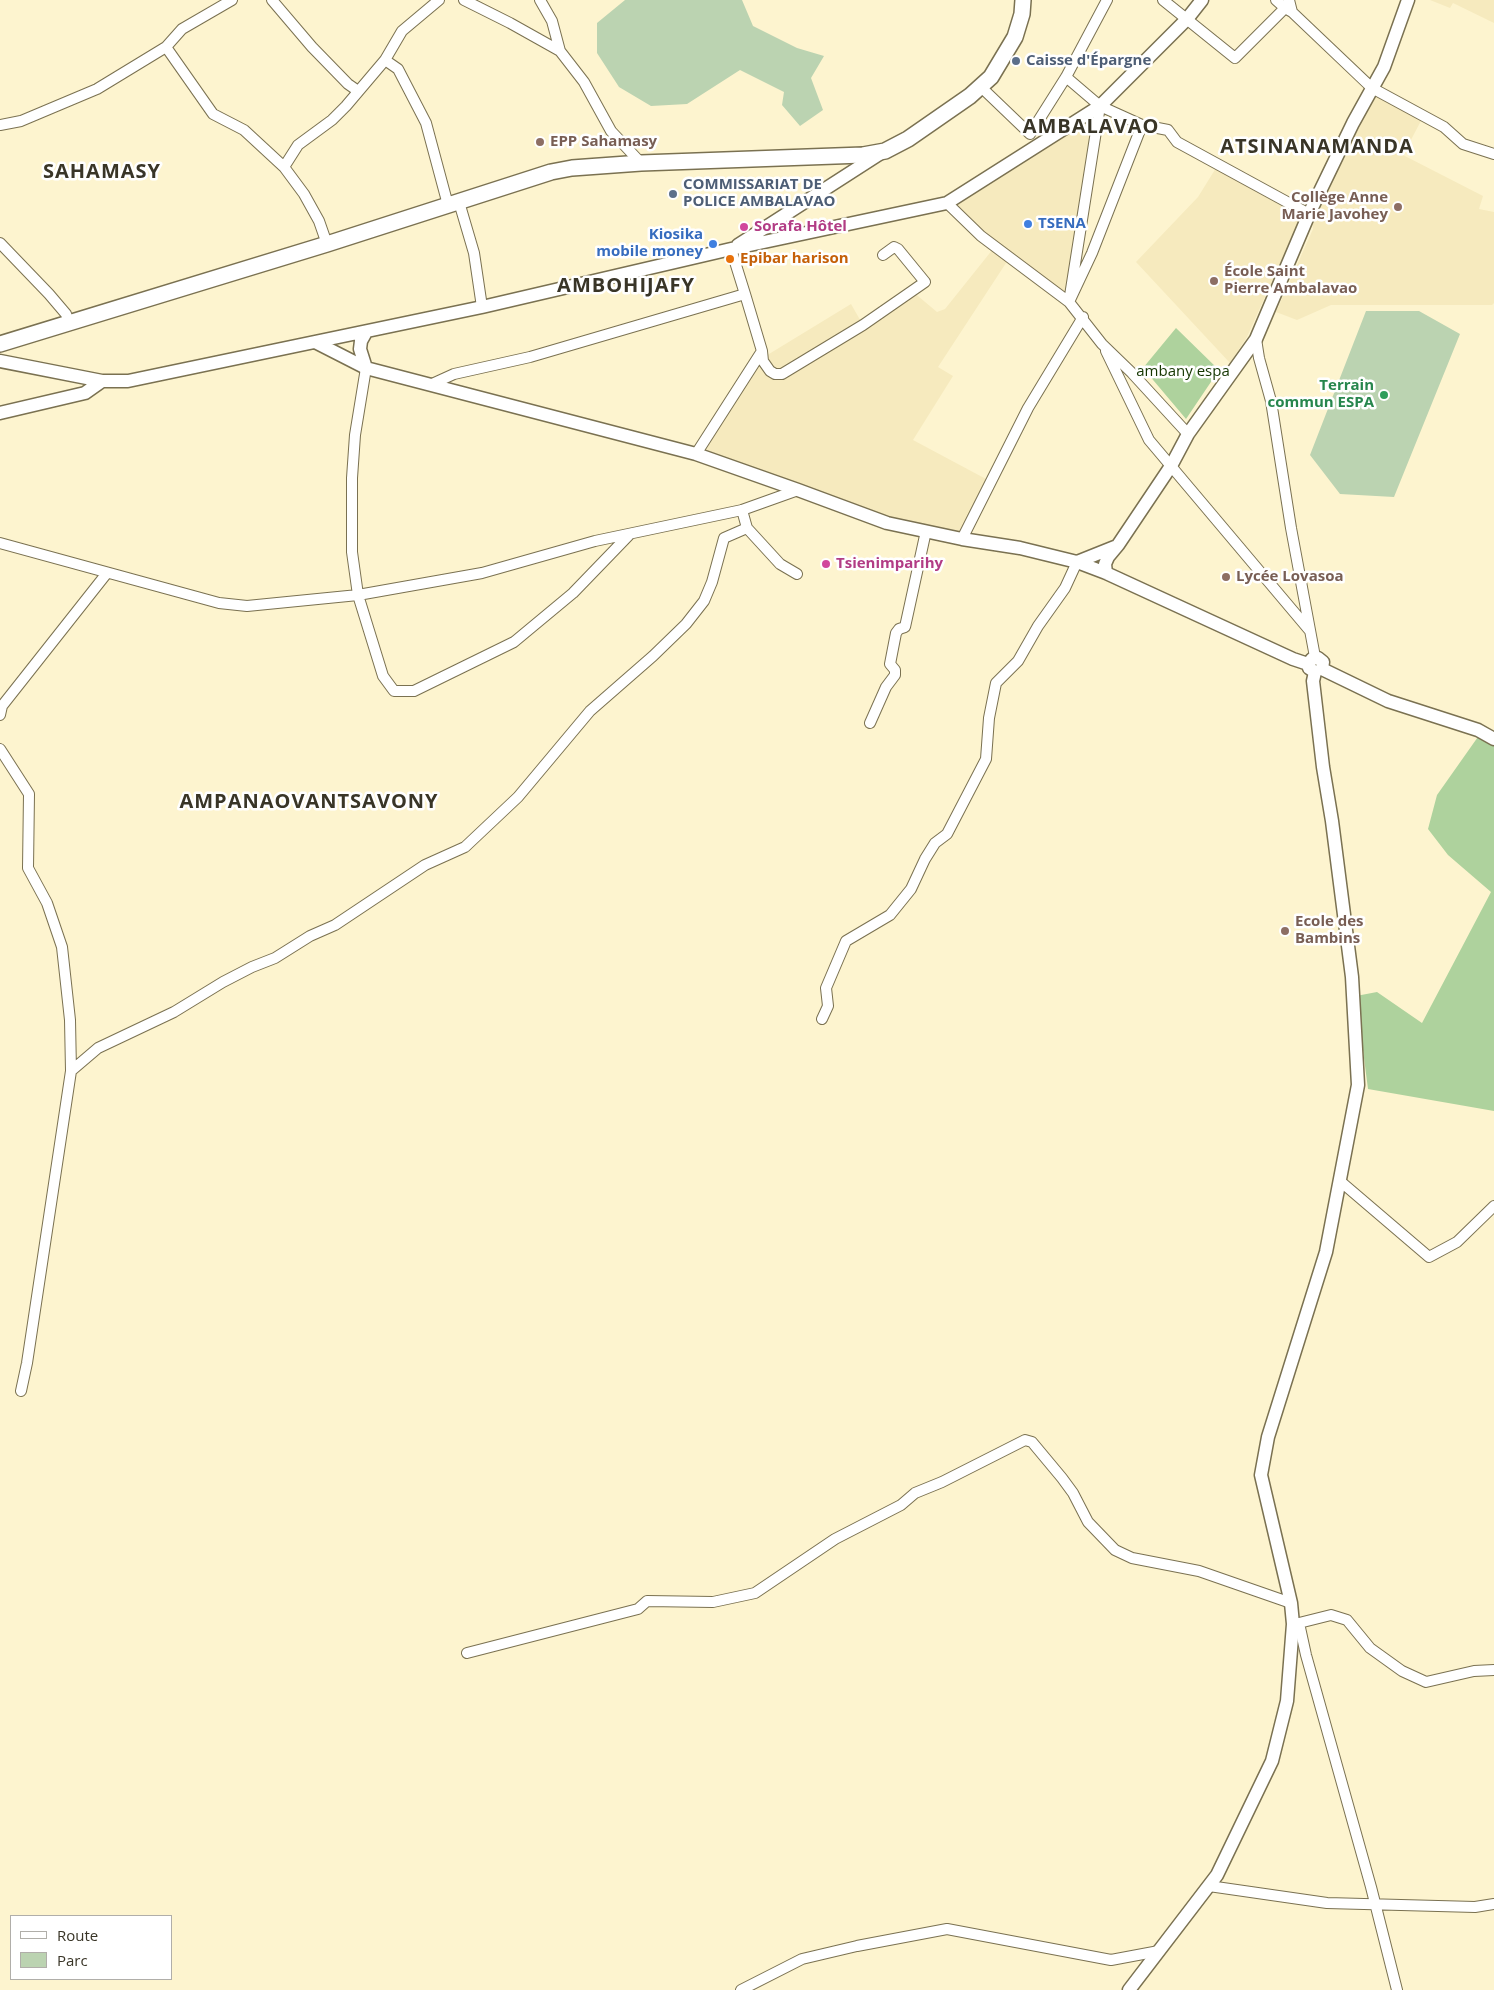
<!DOCTYPE html>
<meta charset="utf-8">
<style>
body{margin:0}
#map{position:relative;width:1494px;height:1990px;overflow:hidden;background:#fdf4cf;font-family:"Open Sans",sans-serif}
canvas{display:block}
.legend{position:absolute;left:10px;top:1915px;width:162px;height:65px;box-sizing:border-box;background:#fff;border:1px solid #b0aea9;margin:0;padding:6px 9px;list-style:none;font-size:15px;color:#393527}
.legend li{display:flex;align-items:center;gap:10px;height:25px}
.legend b{width:25px;border:1px solid #b0aea9}
</style>
<div id="map">
<canvas width="1494" height="1990"></canvas>
<ul class="legend">
<li><b style="height:6px;background:#fff"></b>Route</li>
<li><b style="height:14px;background:#bbd3b1"></b>Parc</li>
</ul>
</div>
<script>
const ctx = document.querySelector('canvas').getContext('2d');
ctx.lineJoin = 'round';
function fill(path, color) { ctx.fillStyle = color; ctx.fill(path, 'evenodd'); }
const poly = rows => new Path2D(rows.map(r => 'M' + r).join(''));
function strokePath(path, color, width, dash) { ctx.strokeStyle = color; ctx.lineWidth = width; ctx.lineCap = dash ? 'butt' : 'round'; ctx.setLineDash(dash || []); ctx.stroke(path); }
function label(font, color, halo, rows, align = 'center') {
  ctx.font = font + ' "Open Sans",sans-serif'; ctx.lineWidth = 5; ctx.setLineDash([]); ctx.textBaseline = 'middle'; ctx.strokeStyle = halo; ctx.fillStyle = color; for (const [text, x, y, turn = 0] of rows) {
    ctx.save(); ctx.translate(x, y); ctx.rotate((+turn || 0) * Math.PI / 180); ctx.textAlign = isNaN(turn) ? turn : align; if (halo) ctx.strokeText(text, 0, 0); ctx.fillText(text, 0, 0); ctx.restore();
  }
}
fill(poly([
 [1430,0,1494,0,1494,23,1453,3,1450,8],
 [1373,90,1423,117,1403,155,1483,196,1479,209,1494,212,1494,303,1492,305,1331,305,1297,320,1276,312,1313,229,1312,219],
 [1100,106,1065,298,1005,251,948,197],
 [1216,168,1302,214,1247,337,1230,363,1136,262,1198,197],
 [993,249,1008,260,938,367,953,376,913,440,986,479,961,536,891,521,699,449,755,364,769,354,851,304,863,325,912,291,937,312,945,309]
]), '#f6eabe');
fill(poly([
 [625,0,742,0,753,26,797,48,824,56,811,78,823,110,800,126,782,105,784,92,740,70,687,104,651,106,619,87,597,53,597,23],
 [1366,311,1419,311,1460,334,1394,497,1340,494,1310,455]
]), '#bbd3b1');
fill(poly([
 [1176,328,1219,370,1186,419,1143,368],
 [1480,734,1494,742,1494,1111,1368,1089,1356,996,1377,992,1422,1023,1491,892,1448,855,1428,829,1437,795]
]), '#aed29d');
const minor = poly([
 [272,0,312,47,348,84,358,91],
 [464,0,510,23,560,51,584,82,611,131,641,163],
 [540,0,552,21,560,51],
 [1163,0,1235,58,1285,8],
 [1276,0,1285,8,1292,12,1372,88,1444,127,1463,144,1494,154],
 [1289,0,1292,12],
 [166,47,213,114,244,130,284,167,304,194,319,221,327,244],
 [385,60,398,69,426,123,448,205],
 [1066,77,1100,106,1142,125,1092,253,1069,302,1102,344,1132,373,1188,434],
 [981,87,1030,134,1066,77,1107,0],
 [0,125,21,121,97,89,166,47,182,29,232,0],
 [1142,125,1168,130,1177,142,1309,214],
 [284,167,298,145,332,120,346,106,385,60,402,31,439,0],
 [459,202,474,253,482,307],
 [947,203,981,236,1069,302,1100,106],
 [0,243,49,294,66,314,69,322],
 [1256,339,1259,358,1271,401,1291,528,1315,657],
 [762,351,763,361,770,371,775,374,782,374,863,325,925,282,898,249,894,247,883,255],
 [1106,351,1149,440,1310,631],
 [366,368,355,435,352,478,352,552,358,595,383,676,394,691,414,691,514,642,573,593,629,535],
 [432,384,454,374,530,357,745,294,731,249],
 [696,454,762,351,745,294],
 [742,510,747,528,780,564,797,574],
 [962,539,1028,408,1083,317],
 [0,543,219,603,247,606,358,595,482,573,595,541,742,510,798,490],
 [0,715,2,706,107,573],
 [870,723,886,687,895,675,895,670,890,664,896,633,899,629,905,627,926,531],
 [0,749,29,794,28,868,47,903,62,947,70,1020,71,1071],
 [822,1019,828,1006,826,988,846,941,890,915,911,889,925,859,935,843,947,834,986,759,989,718,996,683,1018,661,1038,626,1065,588,1077,562],
 [1340,1181,1429,1257,1457,1242,1494,1206],
 [21,1391,27,1363,71,1071,98,1048,174,1012,223,982,252,967,275,958,310,936,335,925,425,865,465,847,518,797,590,711,653,656,686,624,704,601,712,582,724,538,747,528],
 [1299,1623,1331,1615,1347,1620,1370,1648,1402,1671,1426,1682,1474,1671,1494,1670],
 [1293,1624,1299,1623,1306,1655,1371,1887,1397,1990],
 [467,1653,638,1609,647,1601,713,1602,755,1593,835,1539,901,1505,915,1493,942,1482,1025,1440,1032,1442,1062,1478,1073,1493,1088,1522,1115,1550,1132,1558,1199,1571,1291,1603],
 [1209,1886,1327,1903,1475,1907,1494,1904],
 [741,1990,802,1959,857,1946,947,1929,1111,1960,1159,1951]
]);
const tertiary = poly([
 [738,245,881,153],
 [317,343,366,368,696,454,798,490,887,523,962,539,1020,548,1077,562,1106,573,1293,659,1308,664,1309,668,1315,672],
 [0,361,102,381,128,381,482,307,731,249,947,203,1100,106,1187,19,1202,0],
 [366,368,360,349,361,341,366,332],
 [0,413,85,393,102,381],
 [1077,562,1117,546],
 [1106,573,1105,564,1108,557,1118,545,1171,466,1188,434,1256,339,1309,214,1353,123,1384,67,1408,0],
 [1308,664,1312,659,1318,658,1323,662,1322,669],
 [1322,669,1388,701,1478,730,1494,739],
 [1129,1990,1217,1875,1272,1761,1287,1701,1293,1624,1291,1603,1261,1475,1268,1437,1326,1252,1358,1085,1352,977,1332,821,1323,767,1313,681,1315,672]
]);
const primary = poly([
 [0,344,327,244,551,172,572,168,641,163,863,155,885,151,908,139,970,96,991,77,1015,37,1022,14,1023,0]
]);
strokePath(minor, '#7a7151', 12);
strokePath(tertiary, '#7a7151', 15);
strokePath(primary, '#7a7151', 18);
strokePath(minor, '#fff', 10);
strokePath(tertiary, '#fff', 12);
strokePath(primary, '#fff', 15);
for (const [x, y, r, color] of [
 [1016,61,5,"#5c6f8a"],
 [540,142,5,"#8d6e63"],
 [673,194,5,"#5c6f8a"],
 [1398,207,5,"#8d6e63"],
 [1028,224,5,"#3f7fe0"],
 [744,227,5,"#d1479c"],
 [713,244,5,"#3f7fe0"],
 [730,259,5,"#e8710a"],
 [1214,281,5,"#8d6e63"],
 [1384,395,5,"#2e9e5b"],
 [826,564,5,"#d1479c"],
 [1226,577,5,"#8d6e63"],
 [1285,931,5,"#8d6e63"]
]) { const dot = new Path2D(); dot.arc(x, y, r, 0, 2 * Math.PI); ctx.fillStyle = color; ctx.fill(dot); strokePath(dot, '#fff', 2); }
label('bold 15px', '#4e5e75', '#fff', [
 ["Caisse d'Épargne",1026,61],
 ["COMMISSARIAT DE",683,185],
 ["POLICE AMBALAVAO",683,202]
], 'left');
label('bold 15px', '#785e54', '#fff', [
 ["EPP Sahamasy",550,142],
 ["Collège Anne",1388,198,"right"],
 ["Marie Javohey",1388,215,"right"],
 ["École Saint",1224,272],
 ["Pierre Ambalavao",1224,289],
 ["Lycée Lovasoa",1236,577],
 ["Ecole des",1295,922],
 ["Bambins",1295,939]
], 'left');
label('bold 15px', '#366cbe', '#fff', [
 ["TSENA",1038,224],
 ["Kiosika",703,235,"right"],
 ["mobile money",703,252,"right"]
], 'left');
label('bold 15px', '#b23c85', '#fff', [
 ["Sorafa Hôtel",754,227],
 ["Tsienimparihy",836,564]
], 'left');
label('bold 15px', '#c56008', '#fff', [
 ["Epibar harison",740,259]
], 'left');
label('15px', '#143500', '#fff', [
 ["ambany espa",1183,372]
]);
label('bold 15px', '#27864d', '#fff', [
 ["Terrain",1374,386],
 ["commun ESPA",1374,403]
], 'right');
ctx.letterSpacing = '1px';
label('bold 20px', '#393527', '#fff', [
 ["AMBALAVAO",1091,127],
 ["ATSINANAMANDA",1317,147],
 ["SAHAMASY",102,172],
 ["AMBOHIJAFY",626,286],
 ["AMPANAOVANTSAVONY",309,802]
]);
ctx.letterSpacing = '0px';
</script>
